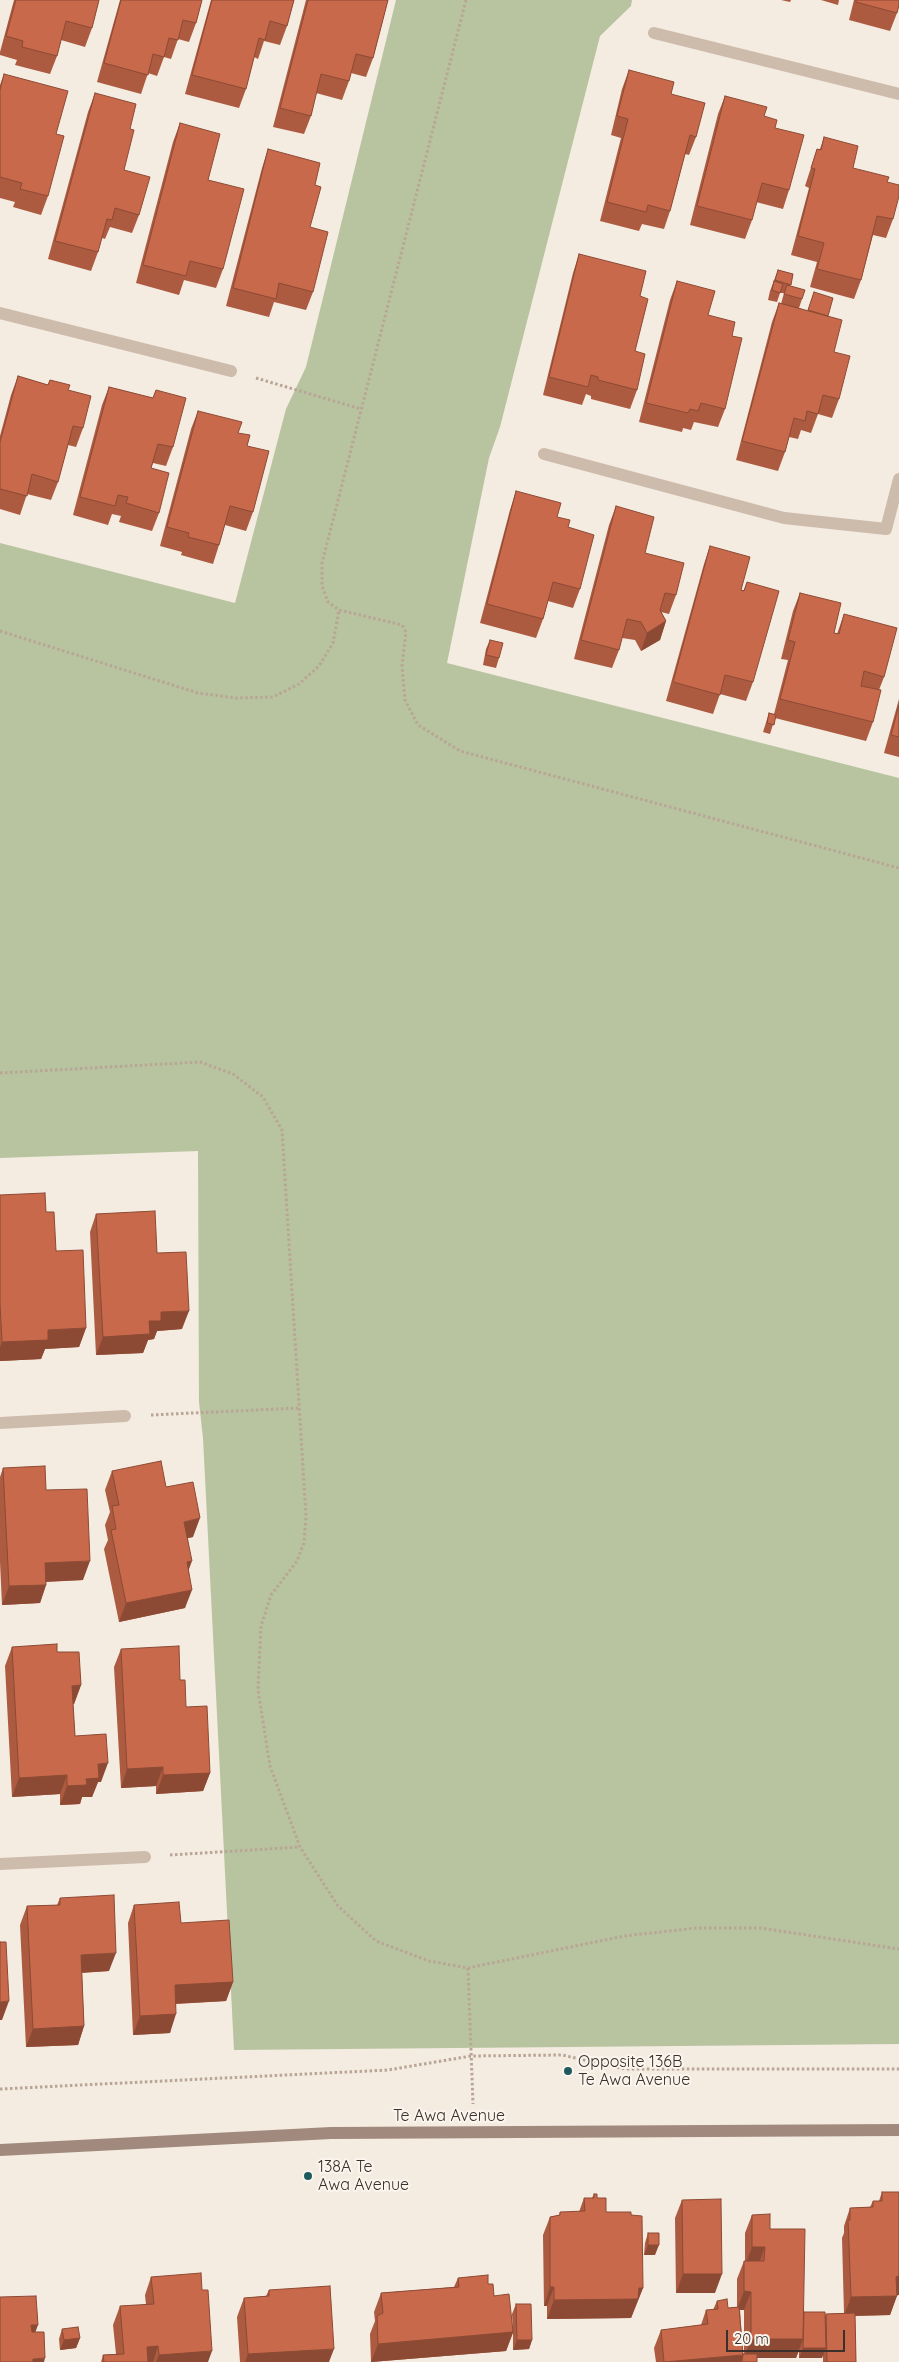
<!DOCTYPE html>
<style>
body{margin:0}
#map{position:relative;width:899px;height:2362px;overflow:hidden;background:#f4ebe1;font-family:Quicksand,sans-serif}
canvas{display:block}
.scale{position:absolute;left:726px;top:2330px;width:119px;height:22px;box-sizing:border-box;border:2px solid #3b302b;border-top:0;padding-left:6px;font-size:15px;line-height:18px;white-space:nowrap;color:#3b302b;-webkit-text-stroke:4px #fbf5ee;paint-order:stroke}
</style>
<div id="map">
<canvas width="899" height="2362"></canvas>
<div class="scale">20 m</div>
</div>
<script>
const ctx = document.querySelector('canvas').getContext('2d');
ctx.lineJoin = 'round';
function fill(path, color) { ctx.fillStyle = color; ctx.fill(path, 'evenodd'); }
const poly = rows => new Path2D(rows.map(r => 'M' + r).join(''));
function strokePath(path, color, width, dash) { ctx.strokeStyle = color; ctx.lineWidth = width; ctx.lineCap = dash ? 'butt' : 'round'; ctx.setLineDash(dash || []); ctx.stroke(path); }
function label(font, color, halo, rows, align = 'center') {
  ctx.font = font + ' Quicksand,sans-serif'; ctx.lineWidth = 4; ctx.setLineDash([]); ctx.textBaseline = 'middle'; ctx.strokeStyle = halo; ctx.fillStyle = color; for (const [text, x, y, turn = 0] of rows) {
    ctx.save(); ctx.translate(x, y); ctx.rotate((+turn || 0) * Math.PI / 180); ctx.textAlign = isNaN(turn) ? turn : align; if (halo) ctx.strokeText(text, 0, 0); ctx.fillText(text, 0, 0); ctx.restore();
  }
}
fill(poly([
 [396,0,632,0,631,6,600,36,500,427,489,458,447,663,899,778,899,2044,234,2050,203,1438,199,1402,198,1151,0,1158,0,543,235,603,286,409,306,367]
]), '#b8c4a0');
strokePath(poly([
 [466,0,322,563,322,586,328,602,339,610,402,625,406,632,402,666,405,700,418,725,460,751,899,868],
 [256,378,361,409],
 [0,631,198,693,236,698,273,697,299,684,319,666,333,643,339,610],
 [0,1073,200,1062,233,1074,263,1097,282,1130,306,1516,304,1543,297,1561,271,1595,261,1626,258,1690,270,1766,300,1847,338,1906,376,1941,429,1961,468,1968,624,1936,697,1928,760,1928,899,1949],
 [151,1415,299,1408],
 [170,1855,300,1847],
 [468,1968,473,2104],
 [0,2089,388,2070,471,2056,562,2055,625,2069,899,2069]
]), '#b9a596', 3, [2.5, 2.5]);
strokePath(poly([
 [0,313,231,371],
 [0,1423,125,1416],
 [0,1864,145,1857]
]), '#cdbbac', 12);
strokePath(poly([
 [654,33,899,94],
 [544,454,784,518,886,529,899,479]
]), '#cdbbac', 12);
strokePath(poly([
 [0,2150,331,2133,899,2130]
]), '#a18a7d', 12);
fill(poly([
 [14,0,99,0,92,28,85,47,61,40,57,56,50,74,15,65,17,60,0,55,0,52],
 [120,0,202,0,196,23,189,42,178,39,171,59,164,57,157,76,148,73,141,94,97,82],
 [211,0,294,0,287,26,280,45,264,41,258,59,254,57,246,89,239,108,185,94],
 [306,0,388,0,373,58,366,77,351,73,349,81,342,100,316,93,311,116,304,134,273,127],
 [781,0,791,0,790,2],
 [821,0,839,0,838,5],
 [854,0,899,0,897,13,890,31,849,20],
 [629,70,671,94,696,137,689,155,685,154,670,211,664,229,642,224,639,231,600,221,621,138,611,135,622,89],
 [4,74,56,134,48,196,41,215,13,207,15,202,0,198,0,85],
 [95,93,130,129,124,170,139,215,132,233,110,227,105,239,102,238,98,252,91,271,48,259,88,112],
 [725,96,764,116,775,128,789,190,783,209,756,202,752,220,745,239,690,225,718,114],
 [180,123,208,180,223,269,216,288,184,280,179,295,136,283,173,142],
 [824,137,853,168,887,182,893,219,886,238,873,235,861,280,854,299,810,287,817,262,791,255,809,188,805,186,817,149,820,149],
 [268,149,315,185,310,227,313,292,306,310,274,302,269,317,226,306,262,168],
 [579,254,640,296,635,351,637,390,630,409,591,399,591,396,586,394,582,405,543,395,573,273],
 [778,270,793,274,790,286,802,299,799,308,808,311,814,292,828,316,834,352,839,399,832,418,818,414,811,433,801,430,798,439,789,437,785,452,778,471,736,460,772,322,779,303,781,304,784,293,780,293,777,302,768,300,770,291],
 [677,281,708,315,732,336,725,409,718,427,694,422,691,430,683,428,682,432,639,422,670,300],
 [18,376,48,385,50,380,68,390,83,428,76,447,68,445,58,482,51,500,27,494,20,515,0,509,0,436,11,395],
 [109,387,153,398,156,390,173,447,166,466,153,463,151,468,159,513,152,531,119,522,121,516,112,514,108,525,73,515,102,405],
 [198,411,238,433,247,446,253,512,246,531,225,525,219,545,213,564,181,555,182,552,160,546,191,429],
 [516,491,557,517,568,527,580,589,573,608,548,601,543,619,536,638,480,623,510,510],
 [616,506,645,553,676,595,669,614,661,612,666,621,660,640,641,651,635,640,622,638,619,650,612,668,574,659,609,525],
 [710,546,741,590,744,590,747,582,753,682,746,701,720,694,713,714,666,701,704,564],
 [800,593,834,633,837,634,844,614,884,677,879,690,873,722,866,741,775,718,770,734,763,732,769,713,774,714,788,660,781,659,793,611],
 [490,640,499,658,496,668,483,665,486,649],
 [899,699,899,757,884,753],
 [0,1195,46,1212,56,1251,86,1328,79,1347,45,1349,41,1359,0,1361],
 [96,1214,157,1253,182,1329,157,1331,154,1339,148,1340,143,1353,96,1355,90,1232],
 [3,1468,46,1490,83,1580,46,1582,46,1585,40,1603,2,1605,0,1562,0,1477],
 [112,1471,166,1487,193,1537,188,1538,189,1571,185,1608,119,1622,104,1549,108,1540,105,1525,110,1512,105,1490],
 [12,1647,57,1652,81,1685,74,1704,73,1704,75,1736,101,1782,98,1782,92,1797,82,1797,80,1804,60,1805,60,1794,12,1797,5,1666],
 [121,1649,180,1680,186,1707,210,1773,203,1791,156,1794,156,1786,121,1788,114,1667],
 [60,1898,109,1971,82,1973,84,2026,78,2045,26,2047,20,1925,27,1906,57,1905],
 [134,1905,181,1923,233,1982,226,2001,176,2004,170,2033,133,2035,128,1923],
 [882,2192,899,2192,899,2294,897,2295,890,2315,855,2316,856,2362,823,2362,823,2354,822,2358,799,2358,799,2351,796,2358,757,2358,757,2362,656,2362,654,2348,661,2330,701,2325,706,2310,713,2310,717,2301,728,2308,737,2307,737,2279,744,2261,745,2261,745,2233,752,2215,770,2229,804,2312,825,2317,826,2314,844,2313,842,2238,844,2233,844,2226,850,2208,870,2207,873,2201,879,2201],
 [740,2310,744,2310,744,2354,743,2354],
 [594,2194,606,2212,643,2288,631,2318,547,2319,547,2306,544,2306,543,2235,550,2217,559,2215,560,2212,579,2212,584,2198,592,2198],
 [682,2200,715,2293,676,2293,675,2218],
 [648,2233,655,2255,644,2255,645,2243],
 [151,2277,202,2290,208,2362,101,2362,103,2355,116,2354,113,2325,120,2306,146,2305,145,2295],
 [458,2278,488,2284,513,2330,512,2314,516,2304,532,2340,529,2349,513,2350,513,2333,506,2351,371,2362,370,2334,375,2321,374,2312,381,2293,454,2287],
 [269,2290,329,2362,240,2362,237,2317,244,2298,266,2296],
 [62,2329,80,2338,76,2348,60,2350,59,2339]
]), '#ac5a40');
fill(poly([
 [666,621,660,640,641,651,647,633],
 [189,1311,182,1329,157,1331,154,1339,148,1340,143,1353,96,1355,103,1337,149,1321,161,1312],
 [86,1328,79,1347,45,1349,41,1359,0,1361,0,1347,2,1342,48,1330],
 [200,1518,193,1537,178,1540,184,1522],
 [90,1561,83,1580,38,1582,45,1563],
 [192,1561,185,1580,187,1562],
 [46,1585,40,1603,2,1605,9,1586],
 [192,1590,185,1608,119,1622,126,1603],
 [81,1685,74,1704,65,1704,72,1686],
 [108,1763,101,1782,98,1782,92,1797,82,1797,80,1804,60,1805,67,1786,98,1764],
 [163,1767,156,1786,121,1788,127,1769],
 [210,1773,203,1791,156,1794,163,1775],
 [67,1775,60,1794,12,1797,19,1778],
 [116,1953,109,1971,74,1973,81,1955],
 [233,1982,226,2001,168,2004,175,1985],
 [9,2001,2,2020,0,2020,0,2002],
 [176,2014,170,2033,133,2035,140,2016],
 [84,2026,78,2045,26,2047,33,2029],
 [648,2245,659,2245,655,2255,644,2255],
 [752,2247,765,2247,758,2266,745,2266],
 [683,2274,722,2274,715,2293,676,2293],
 [899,2276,899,2295,890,2295,896,2277],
 [550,2287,554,2287,547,2306,544,2306],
 [639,2288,643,2288,631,2318,547,2319,554,2300],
 [744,2291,751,2292,744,2310,737,2310],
 [897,2296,890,2315,844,2316,851,2297],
 [31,2325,38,2325,31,2344],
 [513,2332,506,2351,371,2362,378,2344],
 [80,2338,76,2348,60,2350,64,2340],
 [751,2339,803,2339,796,2358,744,2358],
 [517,2340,532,2340,529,2349,513,2350],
 [158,2346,153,2362,142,2362,147,2347],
 [803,2348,826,2348,822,2358,799,2358],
 [334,2349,329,2362,245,2362,248,2354],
 [212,2351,208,2362,156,2362,159,2355],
 [743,2355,741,2362,667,2362],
 [45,2358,44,2362,32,2362,33,2359]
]), '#8c4a34');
const building = poly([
 [16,0,99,0,92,28,66,21,57,56,22,47,23,41,6,36,16,0],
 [121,0,202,0,196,23,183,20,178,40,169,38,164,57,153,54,148,75,104,63,121,0],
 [212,0,294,0,287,26,270,21,265,40,259,38,246,89,192,75,212,0],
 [308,0,388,0,373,58,356,54,349,81,321,74,311,116,280,108,308,0],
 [856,0,899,0,899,5,897,13,856,2,856,0],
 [629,70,674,82,671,94,705,103,696,137,690,135,670,211,648,205,646,212,607,202,628,119,617,116,629,70],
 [4,74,68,91,56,134,64,136,48,196,20,189,22,183,0,177,0,90,4,74],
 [95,93,136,104,130,129,134,130,124,170,150,177,139,215,115,208,112,220,107,219,98,252,55,241,95,93],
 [725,96,767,107,764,116,777,120,775,128,804,135,789,190,762,183,752,220,697,206,725,96],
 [180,123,220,134,208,180,244,189,223,269,190,261,186,276,143,265,180,123],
 [824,137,858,146,853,168,889,177,887,182,899,185,899,196,893,219,877,216,861,280,817,269,824,243,798,236,815,169,811,168,817,149,821,150,824,137],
 [268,149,320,163,315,185,321,187,310,227,328,232,313,292,279,283,276,299,233,288,268,149],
 [579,254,646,271,640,296,648,299,635,351,645,354,637,390,598,380,598,377,591,375,588,387,549,377,579,254],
 [778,270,793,274,791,285,775,280,778,270],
 [677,281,715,291,708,315,735,322,732,336,742,338,725,409,701,403,698,411,690,409,688,413,646,403,677,281],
 [774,281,783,284,780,293,772,290,774,281],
 [787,285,805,290,802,299,784,294,787,285],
 [814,292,833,298,828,316,808,310,814,292],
 [779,303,842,320,834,352,850,356,839,399,823,395,818,414,807,411,805,421,794,418,785,452,742,441,779,303],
 [18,376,48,385,50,380,70,385,68,390,91,396,83,428,73,426,58,482,32,474,27,496,0,489,0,442,18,376],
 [109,387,153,398,156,390,186,398,173,447,158,444,151,468,169,473,159,513,126,503,128,497,118,495,115,506,80,497,109,387],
 [198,411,242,422,238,433,250,435,247,446,269,451,253,512,230,506,219,545,188,537,189,533,167,527,198,411],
 [516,491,561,503,557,517,570,520,568,527,594,535,580,589,553,582,543,619,487,604,516,491],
 [616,506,654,517,645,553,684,563,676,595,665,593,660,610,666,621,647,633,641,622,627,619,619,650,581,640,616,506],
 [710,546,750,557,741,590,744,591,747,582,779,591,753,682,725,675,720,695,673,682,710,546],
 [800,593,841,603,834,633,839,634,844,614,897,628,884,677,864,671,861,686,881,690,873,722,780,699,795,642,788,640,800,593],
 [490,640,503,643,499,658,486,655,490,640],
 [899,705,899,737,891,735,899,705],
 [769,713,776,715,774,725,767,723,769,713],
 [45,1193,46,1212,54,1212,56,1251,83,1250,86,1328,48,1330,48,1340,2,1342,0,1304,0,1195,45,1193],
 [155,1211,157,1253,186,1252,189,1311,161,1312,161,1321,149,1321,150,1334,103,1337,96,1214,155,1211],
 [161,1461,166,1487,193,1482,200,1518,184,1522,192,1561,187,1562,192,1590,126,1603,111,1530,116,1529,112,1506,119,1505,112,1471,161,1461],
 [45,1466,46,1490,87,1489,90,1561,45,1563,46,1585,9,1586,3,1468,45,1466],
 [57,1644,57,1652,79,1652,81,1685,72,1686,75,1736,106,1734,108,1763,98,1764,99,1778,86,1779,87,1785,67,1786,67,1775,19,1778,12,1647,57,1644],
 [179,1646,180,1680,185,1680,186,1707,207,1706,210,1773,163,1775,163,1767,127,1769,121,1649,179,1646],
 [114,1895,116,1953,81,1955,84,2026,33,2029,27,1906,60,1905,60,1898,114,1895],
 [179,1902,181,1923,229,1920,233,1982,175,1985,176,2014,140,2016,134,1905,179,1902],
 [0,1942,6,1942,9,2001,0,2002,0,1942],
 [882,2192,899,2192,899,2276,896,2277,897,2296,851,2297,848,2220,850,2220,850,2208,873,2207,873,2201,882,2201,882,2192],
 [594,2194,597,2194,597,2198,606,2198,606,2212,631,2212,631,2215,642,2216,643,2288,639,2288,638,2299,554,2300,554,2287,550,2287,550,2217,560,2215,560,2212,585,2211,584,2198,594,2198,594,2194],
 [721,2199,722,2274,683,2274,682,2200,721,2199],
 [770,2214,770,2229,805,2229,803,2339,751,2339,751,2292,744,2291,744,2261,764,2261,765,2247,752,2247,752,2215,770,2214],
 [648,2233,659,2233,659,2245,648,2245,648,2233],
 [201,2273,202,2290,208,2290,212,2351,159,2355,158,2346,147,2347,148,2362,104,2362,103,2355,124,2354,120,2306,154,2304,151,2277,201,2273],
 [488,2275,488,2284,493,2284,494,2296,509,2294,513,2332,378,2344,377,2316,383,2313,381,2293,459,2287,458,2278,488,2275],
 [330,2286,334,2349,248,2354,244,2298,269,2296,269,2290,330,2286],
 [36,2296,38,2325,31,2325,32,2332,44,2332,45,2358,33,2359,33,2362,0,2362,0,2297,36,2296],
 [727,2299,728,2308,739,2307,743,2355,664,2362,661,2330,708,2324,706,2310,718,2309,717,2301,727,2299],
 [516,2304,531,2304,532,2340,517,2340,516,2304],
 [804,2312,825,2312,826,2348,803,2348,804,2312],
 [855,2313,856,2362,827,2362,826,2314,855,2313],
 [78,2327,80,2338,64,2340,62,2329,78,2327],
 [743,2354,757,2354,757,2362,742,2362,743,2354]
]);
fill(building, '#c8694b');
strokePath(building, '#8c4a34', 1);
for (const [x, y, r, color] of [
 [568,2071,5,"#1f5a5e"],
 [308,2176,5,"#1f5a5e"]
]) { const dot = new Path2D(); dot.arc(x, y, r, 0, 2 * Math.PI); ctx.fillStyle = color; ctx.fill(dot); strokePath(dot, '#fbf5ee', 2); }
label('16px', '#3b302b', '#fbf5ee', [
 ["Opposite 136B",578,2062],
 ["Te Awa Avenue",578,2080],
 ["138A Te",318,2167],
 ["Awa Avenue",318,2185]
], 'left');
label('16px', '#3b302b', '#fbf5ee', [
 ["Te Awa Avenue",449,2116]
]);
</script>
